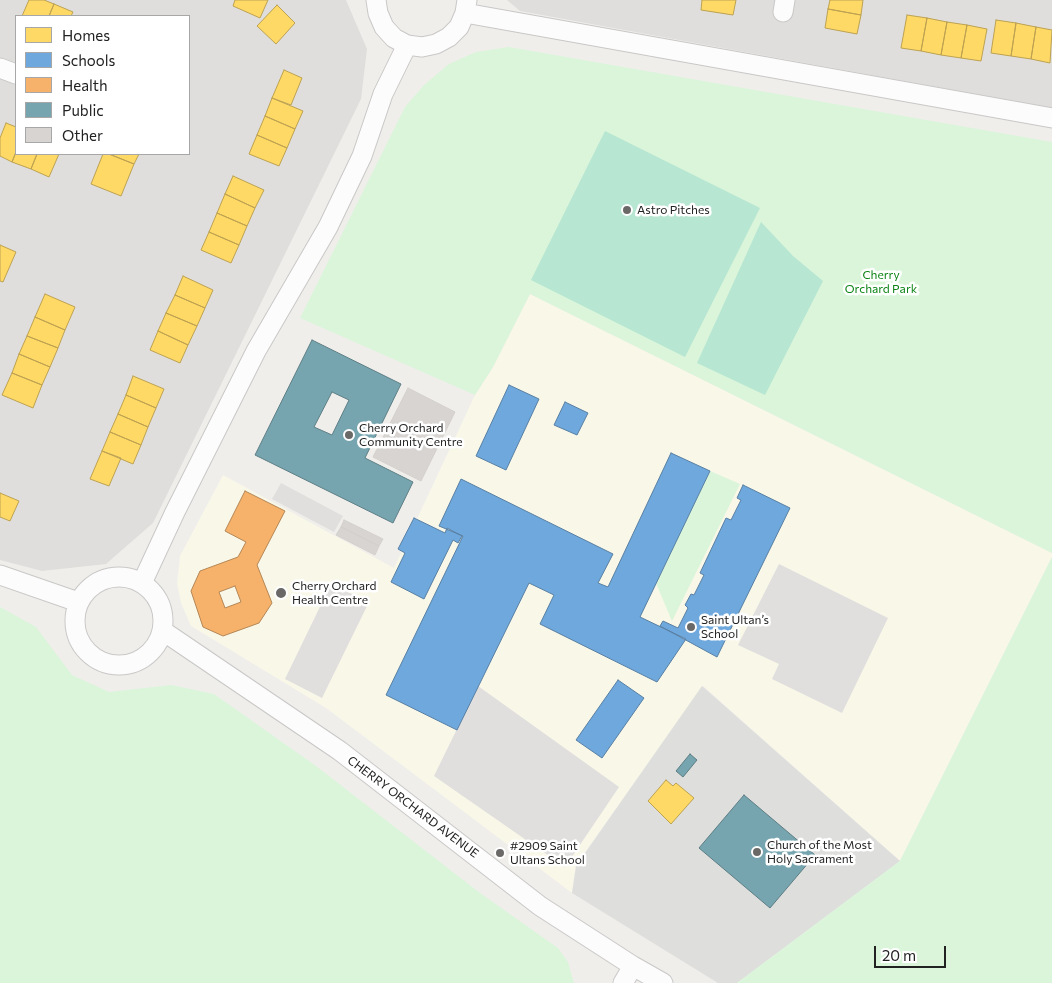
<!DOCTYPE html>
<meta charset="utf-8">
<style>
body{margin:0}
#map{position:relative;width:1052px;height:983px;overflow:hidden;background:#f0eeeb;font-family:Commissioner,sans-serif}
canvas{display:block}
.legend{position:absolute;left:15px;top:15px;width:175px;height:140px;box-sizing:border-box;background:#fff;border:1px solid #a7a7a7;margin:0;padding:6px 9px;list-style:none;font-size:15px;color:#222}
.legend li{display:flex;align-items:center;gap:10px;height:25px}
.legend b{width:25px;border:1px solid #a7a7a7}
.scale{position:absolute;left:874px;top:946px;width:72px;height:22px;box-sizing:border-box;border:2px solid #222;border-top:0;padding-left:6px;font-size:15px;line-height:18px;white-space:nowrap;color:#222;-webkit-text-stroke:4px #fff;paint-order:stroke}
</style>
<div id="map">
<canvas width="1052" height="983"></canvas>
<ul class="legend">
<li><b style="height:14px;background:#ffd966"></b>Homes</li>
<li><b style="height:14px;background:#6fa8dc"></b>Schools</li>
<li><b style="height:14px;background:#f6b26b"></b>Health</li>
<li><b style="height:14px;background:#76a5af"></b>Public</li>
<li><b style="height:14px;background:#d7d4d2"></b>Other</li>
</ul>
<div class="scale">20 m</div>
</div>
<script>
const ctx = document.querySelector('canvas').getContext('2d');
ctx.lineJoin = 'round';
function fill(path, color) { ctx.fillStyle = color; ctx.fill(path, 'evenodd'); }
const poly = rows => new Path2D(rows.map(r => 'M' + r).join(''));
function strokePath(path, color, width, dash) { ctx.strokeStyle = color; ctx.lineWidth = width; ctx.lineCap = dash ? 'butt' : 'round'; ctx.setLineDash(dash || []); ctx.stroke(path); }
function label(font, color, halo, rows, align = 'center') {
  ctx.font = font + ' Commissioner,sans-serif'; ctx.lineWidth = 5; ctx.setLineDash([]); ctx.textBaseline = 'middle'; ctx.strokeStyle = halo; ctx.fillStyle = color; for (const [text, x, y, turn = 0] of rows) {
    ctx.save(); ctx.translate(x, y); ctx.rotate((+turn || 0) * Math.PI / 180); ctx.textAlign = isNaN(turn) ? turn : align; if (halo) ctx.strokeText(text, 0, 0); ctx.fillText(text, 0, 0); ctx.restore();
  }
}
fill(poly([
 [0,0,346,0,367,49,361,99,153,523,106,564,42,571,0,560],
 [16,16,189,16,189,154,16,154],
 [507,0,1052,0,1052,108,520,11]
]), '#dfdedc');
fill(poly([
 [530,294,1052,553,1052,557,900,861,703,686,576,865,572,893,326,708,191,626,181,603,177,583,180,556,223,475,394,568,475,395,493,367]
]), '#f8f7e8');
fill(poly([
 [702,686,900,861,737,983,718,983,572,893,576,866]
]), '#dededc');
fill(poly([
 [509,47,1052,142,1052,553,530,294,493,367,475,395,300,318,405,107,424,85,449,64,476,52],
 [710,471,740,484,672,621,656,583],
 [1052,557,1052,983,737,983,900,861],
 [0,607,36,627,72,675,109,692,171,685,214,694,316,766,480,893,558,948,568,962,574,983,0,983]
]), '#daf5da');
fill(poly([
 [605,131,760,208,685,357,531,280],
 [761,222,793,256,823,281,765,395,697,363]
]), '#b7e6d2');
fill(poly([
 [281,483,343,516,334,532,272,499],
 [779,564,888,618,842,713,772,679,779,664,738,645],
 [331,584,369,602,322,698,285,679],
 [478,686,619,787,565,867,434,776]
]), '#e0dfde');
const homes = poly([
 [29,0,44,0,54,4,49,16,22,16,29,0],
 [235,0,268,0,260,18,233,6,235,0],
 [702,0,736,0,733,15,701,10,702,0],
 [830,0,863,0,861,15,828,9,830,0],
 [54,4,73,12,71,16,49,16,54,4],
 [277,5,295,23,276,44,257,26,277,5],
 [828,9,861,15,857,34,825,28,828,9],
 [907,15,927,18,921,51,901,48,907,15],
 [927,18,947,22,941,55,921,51,927,18],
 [996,20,1016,23,1011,56,991,53,996,20],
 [947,22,967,25,961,58,941,55,947,22],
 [1016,23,1036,27,1031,59,1011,56,1016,23],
 [967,25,987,29,981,61,961,58,967,25],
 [1036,27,1052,30,1050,63,1031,59,1036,27],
 [284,70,302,78,291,105,272,98,284,70],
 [272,98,303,111,295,129,265,116,272,98],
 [265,116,295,129,287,148,257,135,265,116],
 [6,123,16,127,16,152,12,162,0,156,0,138,6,123],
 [257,135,287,148,279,166,249,154,257,135],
 [16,152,37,154,31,169,12,162,16,152],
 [37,154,59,154,49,177,31,169,37,154],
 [103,154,109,154,134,164,121,196,91,184,103,154],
 [109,154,139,154,134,164,109,154],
 [233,176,264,190,255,208,225,194,233,176],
 [225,194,255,208,247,226,217,213,225,194],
 [217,213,247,226,239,245,209,232,217,213],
 [209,232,239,245,231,263,201,250,209,232],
 [0,245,16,252,3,282,0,281,0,245],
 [183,276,213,290,205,308,175,295,183,276],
 [45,294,75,307,65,330,35,317,45,294],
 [175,295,205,308,197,326,166,313,175,295],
 [166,313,197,326,188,345,158,331,166,313],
 [35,317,65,330,58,348,27,336,35,317],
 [158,331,188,345,180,363,150,350,158,331],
 [27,336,58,348,50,367,19,354,27,336],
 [19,354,50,367,42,385,12,373,19,354],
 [12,373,42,385,33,408,2,395,12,373],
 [133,376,164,389,156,408,126,395,133,376],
 [126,395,156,408,148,427,118,414,126,395],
 [118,414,148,427,141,445,110,432,118,414],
 [110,432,141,445,133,464,102,451,110,432],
 [102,451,121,458,109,486,90,479,102,451],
 [0,493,19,501,10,521,0,517,0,493],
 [666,780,673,786,676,783,694,798,671,824,648,801,666,780]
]);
fill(homes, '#ffd966');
strokePath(homes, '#bda252', 1);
const schools = poly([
 [509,385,539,399,506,470,476,456,509,385],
 [565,402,588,413,577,435,554,425,565,402],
 [671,453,710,471,640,617,686,639,657,682,540,624,554,595,529,583,457,730,386,695,463,536,439,526,461,479,613,554,598,583,608,587,671,453],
 [743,485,790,508,717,657,660,626,663,621,678,628,688,608,685,605,691,594,694,595,704,575,700,573,726,518,731,520,741,500,737,498,743,485],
 [414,518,445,533,447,528,462,536,458,543,453,540,424,599,391,582,405,553,398,549,414,518],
 [618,680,644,698,602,758,576,740,618,680]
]);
fill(schools, '#6fa8dc');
strokePath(schools, '#5880a4', 1);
const health = poly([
 [245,491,285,511,257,565,272,603,259,623,223,636,203,627,191,591,200,571,238,557,246,542,225,531,245,491],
 [235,586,241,602,225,608,219,592,235,586]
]);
fill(health, '#f6b26b');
strokePath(health, '#b68755', 1);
const public = poly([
 [312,340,401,384,365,458,413,482,393,523,255,455,312,340],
 [332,392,349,400,332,435,314,427,332,392],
 [690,754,697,760,683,777,676,771,690,754],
 [744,795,815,855,770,908,699,848,744,795]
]);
fill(public, '#76a5af');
strokePath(public, '#5d7e85', 1);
const building = poly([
 [408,388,455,412,421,481,373,457,408,388],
 [344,520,383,539,379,546,341,527,344,520],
 [341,527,379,546,375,555,336,535,341,527]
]);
fill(building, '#d7d4d2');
strokePath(building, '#d3d0cc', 1);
const minor = poly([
 [376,0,378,13,384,27,394,38,407,45,422,47,436,44,449,37,459,27,465,13,467,0],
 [783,12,785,0],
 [465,13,1052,118],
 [0,68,16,74],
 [0,575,78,602],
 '75 621a44 44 0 1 1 88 0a44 44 0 1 1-88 0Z',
 [142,583,175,512,256,351,328,227,362,156,383,94,407,45],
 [163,631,340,751,540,906,633,966,663,983],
 [623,983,633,966]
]);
strokePath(minor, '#c9c8c7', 21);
strokePath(minor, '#fdfcfc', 19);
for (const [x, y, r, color] of [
 [627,210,5,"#6a6968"],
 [349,435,5,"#6a6968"],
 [281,593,6,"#6a6968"],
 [691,627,5,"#6a6968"],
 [757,852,5,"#6a6968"],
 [500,853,5,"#6a6968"]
]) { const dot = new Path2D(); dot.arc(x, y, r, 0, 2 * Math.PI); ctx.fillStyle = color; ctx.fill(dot); strokePath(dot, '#fff', 2); }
label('12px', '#222', '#fff', [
 ["Astro Pitches",637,210],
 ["Cherry Orchard",359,428],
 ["Community Centre",359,442],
 ["Cherry Orchard",292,586],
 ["Health Centre",292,600],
 ["Saint Ultan’s",701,620],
 ["School",701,634],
 ["Church of the Most",767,845],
 ["Holy Sacrament",767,859],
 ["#2909 Saint",510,846],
 ["Ultans School",510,860]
], 'left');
label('12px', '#0c8416', '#fff', [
 ["Cherry",881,275],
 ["Orchard Park",881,289]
]);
label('12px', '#222', '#fff', [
 ["CHERRY ORCHARD AVENUE",413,807,37]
]);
</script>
